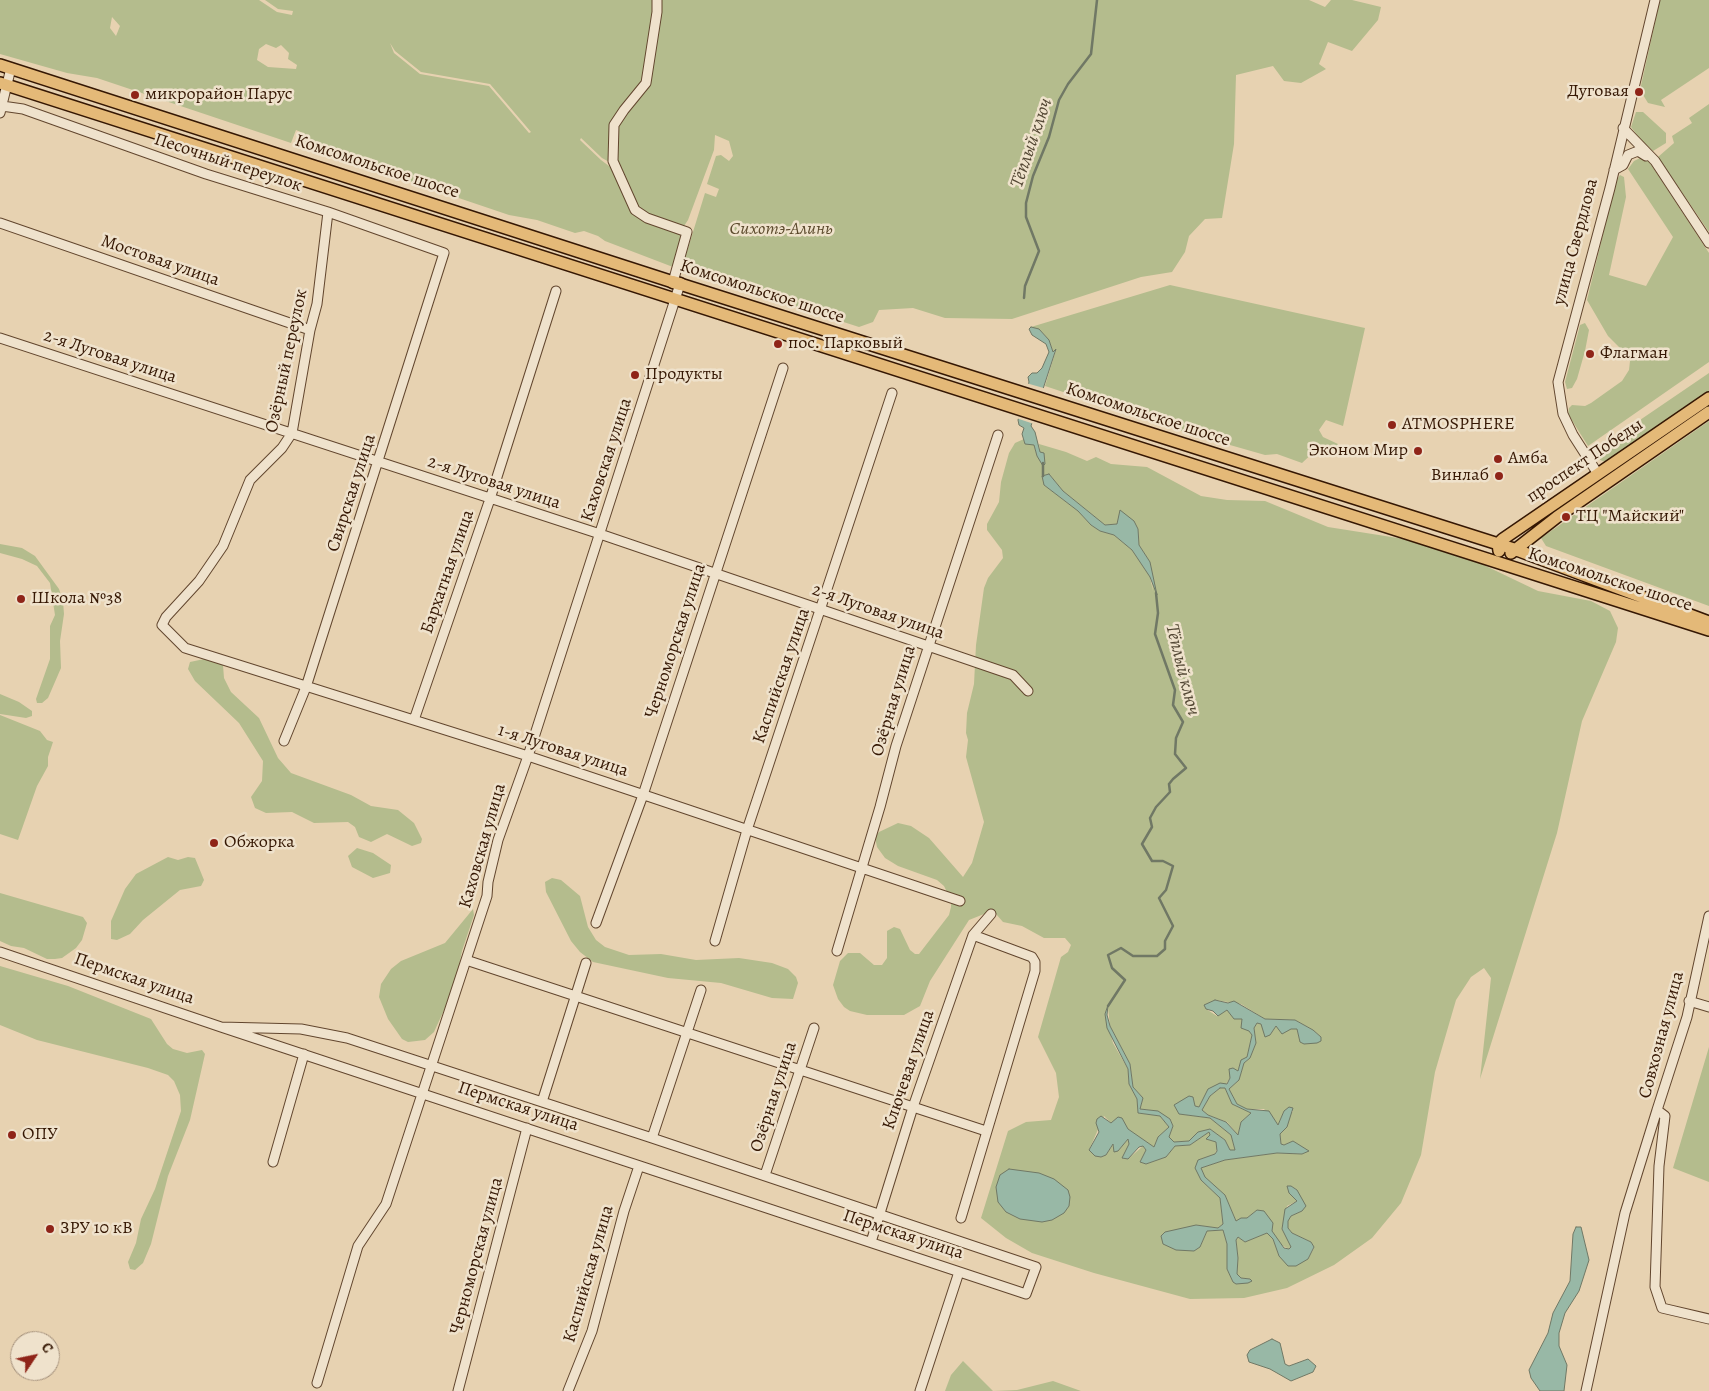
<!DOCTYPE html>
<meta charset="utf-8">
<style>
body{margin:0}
#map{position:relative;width:1709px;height:1391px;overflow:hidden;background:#e7d2b1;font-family:Alegreya,serif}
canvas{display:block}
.north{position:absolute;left:10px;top:1331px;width:50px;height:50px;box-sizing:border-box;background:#efe2cc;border:1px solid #a5917c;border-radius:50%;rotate:56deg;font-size:14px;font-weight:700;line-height:20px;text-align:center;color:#351703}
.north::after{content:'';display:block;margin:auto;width:18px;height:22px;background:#8f2418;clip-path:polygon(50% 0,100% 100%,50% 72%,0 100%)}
</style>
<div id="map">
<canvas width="1709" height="1391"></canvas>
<div class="north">С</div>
</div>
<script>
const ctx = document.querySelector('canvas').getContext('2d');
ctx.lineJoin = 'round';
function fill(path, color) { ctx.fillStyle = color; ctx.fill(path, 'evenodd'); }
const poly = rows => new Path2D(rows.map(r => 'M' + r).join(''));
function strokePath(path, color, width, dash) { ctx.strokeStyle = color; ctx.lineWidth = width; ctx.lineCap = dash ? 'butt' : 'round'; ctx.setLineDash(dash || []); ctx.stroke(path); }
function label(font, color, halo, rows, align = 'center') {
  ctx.font = font + ' Alegreya,serif'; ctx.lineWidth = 5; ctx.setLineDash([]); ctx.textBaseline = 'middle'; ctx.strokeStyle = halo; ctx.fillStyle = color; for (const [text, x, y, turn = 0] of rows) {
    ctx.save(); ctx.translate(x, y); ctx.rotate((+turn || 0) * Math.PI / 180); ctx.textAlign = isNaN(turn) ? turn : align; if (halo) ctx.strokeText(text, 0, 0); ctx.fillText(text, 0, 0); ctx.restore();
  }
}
fill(poly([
 [0,0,259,0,277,12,292,15,293,11,278,9,265,0,1309,0,1325,7,1331,0,1352,0,1381,7,1378,20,1352,51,1328,42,1319,64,1326,69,1301,83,1284,81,1273,66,1236,75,1234,144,1222,218,1205,219,1189,236,1185,252,1172,272,1141,277,1012,319,945,318,913,308,879,310,873,322,859,327,689,272,684,261,705,193,716,197,719,189,707,184,716,156,721,155,729,161,733,156,729,141,715,135,714,150,688,220,682,229,636,209,616,167,617,135,619,122,645,82,611,127,611,163,602,158,581,138,580,140,601,160,613,169,634,211,682,235,673,267,605,241,598,236,584,231,575,233,537,220,509,215,299,144,303,133,296,130,291,143,97,78,67,73,0,54],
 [112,17,120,26,116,36,110,28],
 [390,43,395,51,421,72,490,84,531,132,529,133,489,86,420,74,394,53],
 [266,44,276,48,281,45,289,53,288,59,297,65,296,69,268,67,257,60,259,49],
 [1660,0,1709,0,1709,68,1661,100,1665,107,1648,103,1640,90],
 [1709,104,1709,232,1658,157,1674,143,1672,136,1692,123,1689,118],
 [1636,112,1643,112,1666,133,1666,143,1653,151,1641,140,1631,127],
 [1642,157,1648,160,1709,253,1709,362,1588,446,1568,414,1569,408,1572,405,1585,406,1591,403,1622,381,1629,370,1630,361,1625,353,1608,336,1587,300,1616,181,1620,175,1624,177,1626,197,1609,275,1646,286,1673,237,1628,169,1634,161],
 [1170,285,1365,328,1343,426,1326,420,1319,430,1323,437,1338,444,1330,456,1316,450,1302,463,1277,454,1265,455,1181,431,1045,386,1056,350,1053,352,1049,340,1039,329,1031,327],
 [1585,323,1589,330,1585,351,1577,379,1572,388,1567,389,1565,382,1580,325],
 [1709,373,1709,394,1613,460,1605,462,1598,459,1593,452],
 [1709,421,1709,606,1546,546,1541,538],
 [1024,439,1025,444,1031,443,1034,445,1037,456,1040,452,1039,444,1066,452,1087,461,1096,457,1111,464,1147,467,1201,496,1227,500,1265,501,1328,527,1442,545,1538,591,1591,601,1610,611,1618,628,1616,642,1582,721,1557,833,1480,1079,1491,978,1484,968,1471,977,1456,1000,1435,1072,1421,1155,1401,1203,1372,1238,1334,1265,1287,1288,1244,1298,1190,1299,1094,1273,1032,1253,1006,1238,981,1218,1008,1131,1026,1122,1051,1120,1059,1097,1056,1073,1038,1037,1061,957,1068,952,1071,945,1065,938,1044,938,1022,926,1003,922,996,914,984,914,969,920,930,981,920,1006,904,1015,867,1015,850,1011,844,1007,838,999,833,985,840,961,848,953,860,953,874,965,882,965,887,958,887,931,894,927,900,929,910,950,915,954,919,954,949,915,951,907,951,900,944,886,937,880,898,866,885,858,877,847,875,837,879,832,898,823,911,826,929,838,963,877,972,863,984,822,966,757,968,740,966,733,967,713,974,684,976,645,984,588,988,578,1003,558,1002,550,987,530,987,524,999,502,1001,482,1009,453,1015,443],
 [1049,474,1063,491,1105,525,1117,524,1119,521,1138,529,1139,545,1150,562,1153,591,1150,577,1132,550,1114,535,1100,531,1091,525,1078,511,1044,485],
 [1215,1000,1241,1004,1265,1019,1295,1020,1313,1030,1321,1037,1300,1041,1297,1029,1276,1026,1270,1035,1261,1024,1257,1023,1254,1028,1256,1043,1250,1058,1244,1063,1239,1080,1229,1089,1237,1104,1247,1109,1264,1109,1278,1125,1284,1111,1293,1111,1288,1117,1287,1127,1280,1134,1281,1144,1284,1145,1293,1141,1308,1151,1302,1154,1277,1153,1225,1160,1201,1168,1204,1177,1225,1195,1236,1221,1247,1218,1257,1210,1281,1245,1289,1249,1292,1247,1291,1243,1282,1229,1287,1206,1297,1201,1287,1187,1291,1186,1297,1190,1302,1211,1291,1216,1287,1221,1288,1228,1292,1233,1311,1242,1314,1248,1308,1259,1279,1256,1273,1239,1267,1233,1245,1242,1238,1237,1236,1240,1238,1258,1237,1274,1240,1278,1250,1279,1233,1282,1227,1269,1227,1244,1223,1230,1207,1231,1200,1247,1196,1225,1218,1228,1223,1224,1220,1198,1201,1180,1198,1160,1215,1154,1218,1146,1216,1142,1206,1139,1210,1135,1209,1132,1190,1145,1175,1146,1166,1157,1146,1164,1140,1162,1146,1150,1143,1146,1128,1159,1123,1158,1129,1144,1128,1139,1118,1151,1113,1147,1118,1132,1115,1127,1111,1130,1114,1143,1106,1155,1101,1157,1089,1150,1104,1116,1111,1123,1115,1121,1154,1147,1158,1137,1169,1127,1160,1116,1138,1113,1137,1099,1129,1084,1128,1069,1113,1043,1105,1014,1108,1008,1110,1026,1130,1064,1133,1087,1143,1098,1140,1109,1150,1110,1170,1119,1173,1126,1169,1137,1174,1142,1189,1141,1198,1132,1210,1129,1225,1140,1230,1150,1235,1150,1231,1135,1210,1118,1180,1114,1193,1098,1195,1106,1199,1107,1209,1089,1226,1084,1230,1078,1238,1071,1241,1061,1247,1058,1252,1035,1242,1019,1227,1010,1217,1016,1206,1009],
 [0,544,22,548,35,556,59,589,63,601,64,614,60,641,61,668,48,698,42,703,37,703,36,699,50,659,50,626,55,615,50,583,37,566,22,559,0,553],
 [209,658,221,661,223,665,224,678,231,692,259,718,278,758,291,773,351,795,371,806,398,810,414,823,422,839,421,843,412,846,387,834,371,842,359,837,355,827,348,822,314,823,292,812,266,813,255,808,251,797,262,781,263,761,239,723,195,681,188,669,190,662],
 [0,694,19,702,32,711,32,716,26,718,0,714],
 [0,715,40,731,47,740,53,742,48,757,48,766,37,786,18,840,0,834],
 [357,848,373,853,391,865,390,873,373,878,352,867,348,856],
 [168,857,178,860,188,857,195,858,204,880,201,886,180,890,143,920,130,934,117,940,111,939,111,921,125,889,136,874],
 [552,878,561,880,580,896,588,927,596,940,605,947,629,955,661,954,696,960,739,958,772,963,788,969,796,977,798,983,793,999,772,998,721,983,668,978,593,962,580,952,571,941,546,892,545,882],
 [0,893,83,917,87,923,82,940,76,948,62,958,55,959,47,959,24,948,11,946,0,941],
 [473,909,474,915,462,951,455,986,434,1032,425,1040,408,1042,402,1039,388,1019,379,997,381,984,391,969,401,961,445,943],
 [0,966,68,986,151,1019,167,1044,173,1049,187,1053,202,1050,205,1054,190,1120,168,1176,151,1244,143,1263,135,1270,130,1269,128,1262,136,1243,141,1219,155,1189,181,1111,180,1095,174,1081,168,1075,148,1068,37,1040,0,1025],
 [1709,1047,1709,1182,1673,1168],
 [1220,1088,1225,1088,1232,1104,1251,1113,1241,1122,1238,1135,1227,1122,1208,1115,1202,1110,1210,1096],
 [963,1361,993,1391,1017,1390,1053,1381,1081,1391,945,1391,951,1375]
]), '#b4bc8d');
const water = poly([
 [1031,327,1039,329,1049,340,1053,352,1056,349,1031,426,1035,432,1040,452,1044,453,1045,464,1043,466,1037,456,1034,445,1025,444,1022,434,1024,428,1019,425,1018,420,1029,382,1028,377,1032,373,1037,373,1042,368,1049,352,1046,344,1032,335,1029,329,1031,327],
 [1049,474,1063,491,1105,525,1117,524,1120,510,1134,521,1138,529,1139,545,1150,562,1157,595,1150,577,1132,550,1114,535,1100,531,1091,525,1078,511,1044,485,1042,476,1049,474],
 [1215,1000,1228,1003,1234,1001,1265,1019,1295,1020,1313,1030,1321,1037,1321,1041,1317,1043,1304,1044,1300,1042,1297,1029,1291,1029,1282,1034,1276,1026,1270,1035,1265,1037,1261,1024,1257,1023,1254,1028,1256,1043,1250,1058,1244,1063,1239,1080,1229,1089,1237,1104,1247,1109,1269,1111,1278,1125,1284,1111,1289,1107,1293,1108,1287,1127,1280,1134,1281,1144,1284,1145,1293,1141,1309,1151,1302,1154,1277,1153,1225,1160,1201,1168,1205,1177,1225,1195,1236,1221,1241,1218,1247,1218,1257,1210,1264,1211,1273,1223,1272,1231,1284,1248,1289,1249,1291,1247,1282,1229,1285,1209,1297,1201,1289,1193,1287,1186,1291,1186,1297,1190,1306,1206,1302,1211,1291,1216,1288,1221,1288,1228,1292,1233,1311,1242,1314,1247,1308,1259,1296,1266,1288,1266,1279,1256,1273,1239,1267,1233,1245,1242,1238,1237,1236,1240,1238,1258,1237,1274,1241,1278,1250,1279,1252,1281,1248,1283,1236,1284,1233,1282,1227,1269,1227,1244,1223,1230,1207,1231,1200,1247,1194,1251,1176,1250,1163,1244,1161,1236,1165,1232,1196,1225,1218,1228,1223,1224,1220,1198,1201,1180,1195,1168,1198,1160,1215,1154,1217,1151,1216,1142,1206,1139,1210,1135,1209,1132,1190,1145,1175,1146,1166,1157,1146,1164,1140,1162,1146,1150,1143,1146,1139,1147,1128,1159,1122,1158,1129,1144,1128,1139,1118,1151,1114,1152,1113,1144,1106,1155,1101,1157,1095,1156,1089,1150,1099,1132,1096,1123,1097,1119,1101,1116,1111,1123,1118,1117,1122,1118,1128,1129,1154,1147,1158,1137,1169,1127,1160,1116,1138,1113,1137,1099,1129,1084,1128,1069,1107,1028,1105,1014,1108,1005,1107,1015,1110,1026,1130,1064,1133,1087,1143,1098,1140,1109,1158,1111,1170,1119,1173,1126,1169,1137,1174,1142,1189,1141,1198,1132,1210,1129,1225,1140,1230,1150,1235,1150,1231,1135,1210,1118,1179,1114,1174,1105,1189,1096,1193,1097,1195,1106,1199,1107,1208,1089,1220,1083,1227,1084,1230,1078,1229,1069,1233,1068,1238,1071,1241,1060,1247,1057,1252,1035,1249,1031,1241,1028,1242,1019,1234,1019,1227,1010,1218,1016,1213,1011,1206,1009,1204,1005,1215,1000],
 [1220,1088,1225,1088,1232,1104,1251,1113,1241,1122,1238,1135,1226,1122,1208,1115,1202,1110,1210,1096,1220,1088],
 [1009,1169,1039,1173,1054,1179,1068,1190,1070,1197,1069,1206,1064,1213,1052,1220,1042,1222,1020,1219,1006,1212,998,1202,996,1187,1000,1175,1009,1169],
 [1576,1227,1581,1227,1589,1260,1579,1291,1565,1313,1559,1333,1559,1346,1567,1365,1564,1391,1540,1391,1531,1378,1529,1370,1548,1333,1553,1313,1570,1281,1573,1234,1576,1227],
 [1272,1339,1280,1343,1285,1364,1289,1366,1308,1359,1316,1366,1313,1372,1291,1381,1270,1369,1249,1362,1247,1355,1250,1350,1272,1339]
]);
fill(water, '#98b8a6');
strokePath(water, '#707865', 1);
fill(poly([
 [1026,383,1047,389,1034,424,1016,418]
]), '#e7d2b1');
strokePath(poly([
 [1024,298,1025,286,1039,251,1026,217,1026,203,1033,176,1049,137,1059,100,1068,84,1091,54,1097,0],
 [1043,476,1043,463],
 [1108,1006,1125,980,1112,968,1108,955,1121,948,1133,956,1157,956,1165,949,1165,941,1173,926,1159,898,1166,890,1173,866,1163,861,1152,861,1142,844,1152,827,1150,818,1156,807,1170,792,1169,784,1173,779,1186,768,1175,754,1176,738,1183,722,1173,705,1175,690,1155,634,1158,613,1156,593]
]), '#707865', 2.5);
const minor = poly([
 [657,0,657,12,646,83,624,110,614,125,613,161,635,210,647,218,687,232,673,282],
 [2,106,23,109,206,174,328,212,444,253,306,687,284,741],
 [0,113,11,68],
 [1623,128,1655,161,1709,243],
 [1614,170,1623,165,1628,155,1638,151,1646,156],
 [328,212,317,304,310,330,292,433,282,448,250,480,223,546,199,581,166,617,162,625,185,648,528,756,960,901],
 [0,223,310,330],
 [0,338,600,534,1013,675,1028,691],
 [1598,474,1573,435,1563,414,1558,382,1610,188,1655,0],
 [414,720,490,499,556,291],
 [1709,916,1687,1017,1657,1110,1665,1116,1659,1166,1655,1287,1662,1308,1709,1319],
 [596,923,643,795,783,368],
 [715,941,747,830,892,393],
 [837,951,880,807,896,746,998,435],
 [0,952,221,1027,1026,1294,1036,1267,652,1138,347,1038,301,1029,221,1027],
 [466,960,986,1131],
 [1689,1001,1709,1007],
 [542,1102,586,963],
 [652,1138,701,990],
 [273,1162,304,1054],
 [765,1175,814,1028],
 [961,1218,1035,971,1035,962,1032,957,973,935],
 [871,1242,913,1107,973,935,991,914],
 [317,1383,358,1246,386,1204,487,896,488,882,498,840,528,756,680,284],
 [458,1391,527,1128],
 [568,1391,592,1331,624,1211,639,1166],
 [920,1391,959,1272],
 [1586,1391,1625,1213,1657,1110]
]);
const major = poly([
 [0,65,673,282],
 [0,83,1709,630],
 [680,284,1514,549,1709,622],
 [1499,551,1498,544,1503,539,1709,398],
 [1511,553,1557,517,1709,412]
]);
const highway = poly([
 [673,282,680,284]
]);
strokePath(minor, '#62462e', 11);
strokePath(major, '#351703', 14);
strokePath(highway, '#351703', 15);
strokePath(minor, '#efe2cc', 9);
strokePath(major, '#e4b978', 11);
strokePath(highway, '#e4b978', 12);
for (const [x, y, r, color] of [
 [1639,92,5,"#8f2418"],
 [135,95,5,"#8f2418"],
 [778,344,5,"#8f2418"],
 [1590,354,5,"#8f2418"],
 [635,375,5,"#8f2418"],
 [1392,425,5,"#8f2418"],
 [1418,451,5,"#8f2418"],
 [1498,459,5,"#8f2418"],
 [1499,476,5,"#8f2418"],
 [1566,517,5,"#8f2418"],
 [21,599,5,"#8f2418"],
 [214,843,5,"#8f2418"],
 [12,1135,5,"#8f2418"],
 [50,1229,5,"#8f2418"]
]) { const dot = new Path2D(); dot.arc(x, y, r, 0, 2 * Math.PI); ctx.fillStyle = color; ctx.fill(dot); strokePath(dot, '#efe2cc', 2); }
label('18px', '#351703', '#efe2cc', [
 ["Дуговая",1629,92,"right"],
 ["микрорайон Парус",145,95],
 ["пос. Парковый",788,344],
 ["Флагман",1600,354],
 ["Продукты",645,375],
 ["ATMOSPHERE",1402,425],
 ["Эконом Мир",1408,451,"right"],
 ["Амба",1508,459],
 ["Винлаб",1489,476,"right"],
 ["ТЦ \"Майский\"",1576,517],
 ["Школа №38",31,599],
 ["Обжорка",224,843],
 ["ОПУ",22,1135],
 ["ЗРУ 10 кВ",60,1229]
], 'left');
label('18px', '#351703', '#efe2cc', [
 ["Песочный переулок",228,163,18],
 ["Комсомольское шоссе",377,167,18],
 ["улица Свердлова",1576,242,-75],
 ["Мостовая улица",160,261,19],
 ["Комсомольское шоссе",762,292,18],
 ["2-я Луговая улица",110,357,18],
 ["Озёрный переулок",287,361,-78],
 ["Комсомольское шоссе",1148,415,18],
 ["Каховская улица",607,460,-72],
 ["проспект Победы",1585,461,-34],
 ["2-я Луговая улица",494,483,18],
 ["Свирская улица",352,493,-72],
 ["Бархатная улица",448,572,-71],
 ["Комсомольское шоссе",1610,580,18],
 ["2-я Луговая улица",878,612,19],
 ["Черноморская улица",676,641,-72],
 ["Каспийская улица",782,676,-71],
 ["Озёрная улица",894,701,-73],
 ["1-я Луговая улица",563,751,18],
 ["Каховская улица",483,846,-74],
 ["Пермская улица",134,979,19],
 ["Совхозная улица",1662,1035,-75],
 ["Ключевая улица",909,1070,-71],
 ["Озёрная улица",774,1097,-72],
 ["Пермская улица",518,1107,18],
 ["Пермская улица",903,1235,18],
 ["Черноморская улица",477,1256,-75],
 ["Каспийская улица",589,1274,-74]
]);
label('italic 18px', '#5b492c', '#efe2cc', [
 ["Сихотэ-Алинь",781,230]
]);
label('italic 19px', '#534734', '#efe2cc', [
 ["Тёплый ключ",1032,143,-71],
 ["Тёплый ключ",1182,670,76]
]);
</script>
